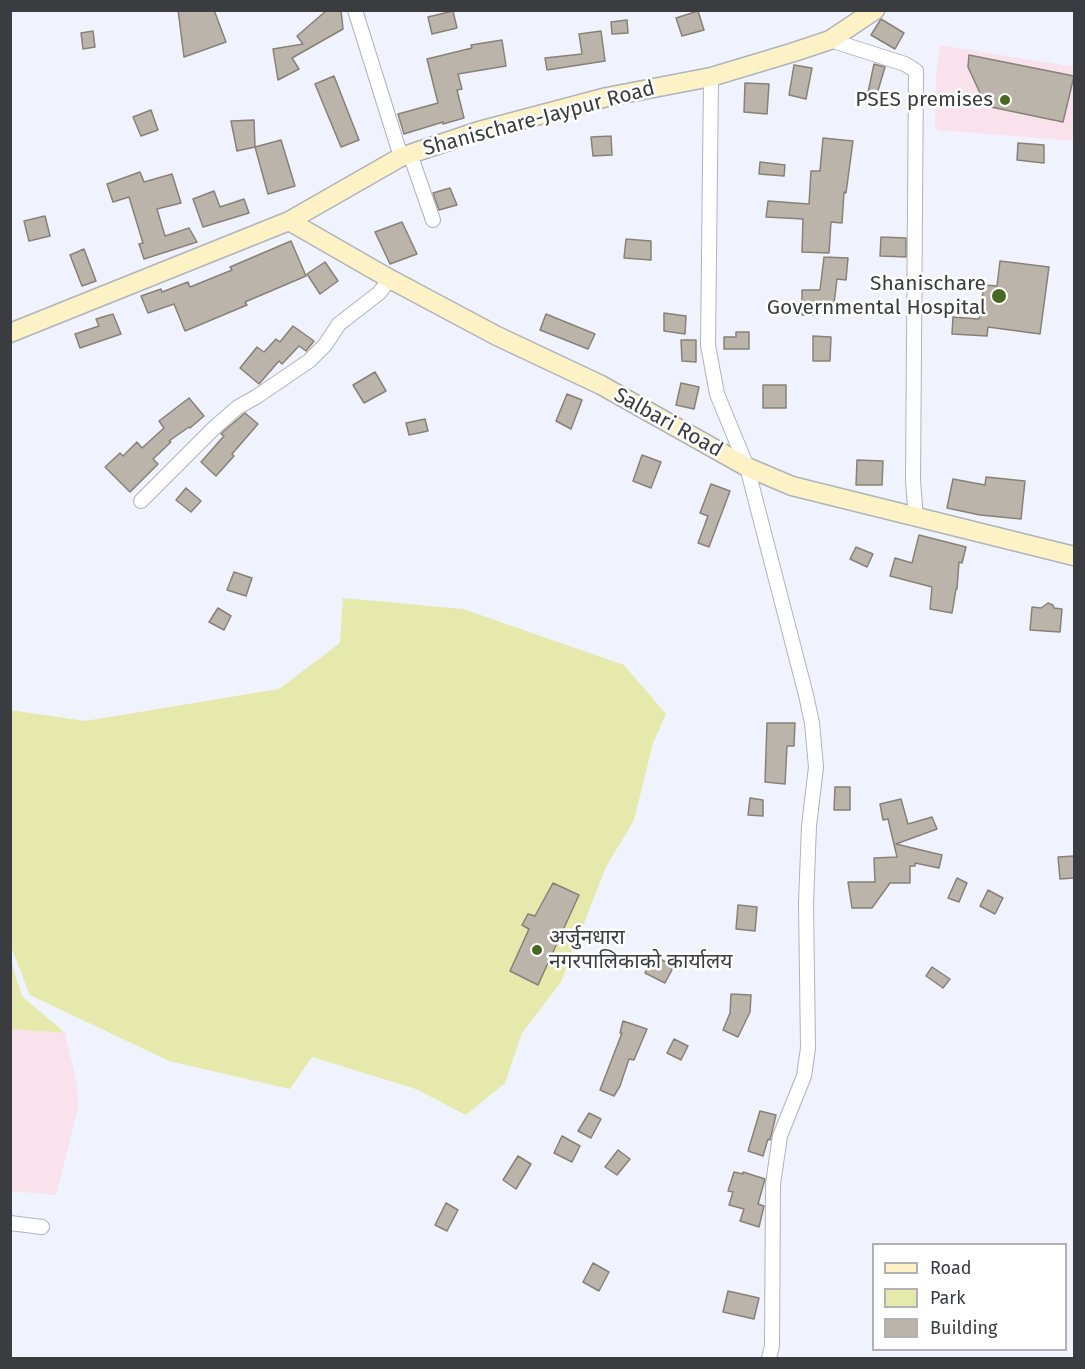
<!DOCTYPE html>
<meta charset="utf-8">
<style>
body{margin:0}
#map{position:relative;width:1085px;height:1369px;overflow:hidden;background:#f0f3fd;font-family:"Fira Sans",sans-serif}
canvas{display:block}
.frame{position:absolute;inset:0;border:12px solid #3b3c40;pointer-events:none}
.legend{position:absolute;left:872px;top:1243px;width:195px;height:108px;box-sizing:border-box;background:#fff;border:2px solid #b1b1b3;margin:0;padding:8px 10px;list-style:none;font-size:18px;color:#3b3c40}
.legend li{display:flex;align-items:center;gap:12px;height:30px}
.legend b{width:30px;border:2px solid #b1b1b3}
</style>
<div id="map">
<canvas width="1085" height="1369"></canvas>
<div class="frame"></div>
<ul class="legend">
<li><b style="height:8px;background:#fcf2c5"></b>Road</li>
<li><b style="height:16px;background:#e5e9ac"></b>Park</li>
<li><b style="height:16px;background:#bab4ab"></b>Building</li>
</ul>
</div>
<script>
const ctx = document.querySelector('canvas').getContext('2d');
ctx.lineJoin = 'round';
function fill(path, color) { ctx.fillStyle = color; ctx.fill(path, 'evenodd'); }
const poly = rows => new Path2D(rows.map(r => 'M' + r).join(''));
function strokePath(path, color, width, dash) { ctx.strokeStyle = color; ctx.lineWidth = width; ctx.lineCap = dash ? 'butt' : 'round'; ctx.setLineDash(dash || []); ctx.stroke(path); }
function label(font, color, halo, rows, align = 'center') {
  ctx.font = font + ' "Fira Sans","Noto Sans Devanagari",sans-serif'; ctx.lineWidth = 5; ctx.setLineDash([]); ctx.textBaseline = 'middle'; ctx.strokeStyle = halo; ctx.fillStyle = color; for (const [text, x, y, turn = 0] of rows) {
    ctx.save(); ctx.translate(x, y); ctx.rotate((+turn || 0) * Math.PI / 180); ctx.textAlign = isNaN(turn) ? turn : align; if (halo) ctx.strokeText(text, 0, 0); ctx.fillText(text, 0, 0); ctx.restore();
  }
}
fill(poly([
 [940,45,1074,67,1074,141,937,130,935,125,936,75],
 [10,1029,65,1033,77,1084,78,1108,56,1195,11,1191]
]), '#fae2ec');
fill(poly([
 [343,598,463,609,624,665,666,714,653,743,634,820,606,867,561,982,522,1033,505,1083,466,1115,416,1089,312,1057,290,1089,169,1061,30,995,11,947,10,710,85,721,279,689,340,643],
 [11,961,22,996,65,1033,11,1029]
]), '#e5e9ac');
const building = poly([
 [178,10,214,10,226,42,184,57,178,10],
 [327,10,341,10,343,29,292,58,299,69,278,80,273,49,303,44,297,36,327,10],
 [453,11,457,28,432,34,428,17,453,11],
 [698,11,704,30,682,36,676,18,698,11],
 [881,19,904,33,895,49,871,35,881,19],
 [627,20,628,33,612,34,611,22,627,20],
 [93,31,95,47,83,49,81,33,93,31],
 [601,31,605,61,547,70,545,58,582,54,579,34,601,31],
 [502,40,506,66,458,74,462,89,457,90,464,118,443,124,443,122,404,134,398,114,438,103,427,59,472,48,471,45,502,40],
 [969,55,1074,76,1063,122,986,106,968,67,969,55],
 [874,64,885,67,874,104,866,102,874,64],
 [794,65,812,68,806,99,789,95,794,65],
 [334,76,359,140,341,147,315,84,334,76],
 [745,83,769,84,767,114,744,112,745,83],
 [151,110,158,130,141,136,133,117,151,110],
 [254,120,255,147,237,151,231,121,254,120],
 [611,136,612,155,593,156,591,137,611,136],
 [823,138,853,141,846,193,844,192,842,223,831,222,829,253,802,252,803,219,766,217,768,201,809,204,811,171,820,171,823,138],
 [281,140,295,186,268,194,255,147,281,140],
 [1018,143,1044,145,1044,163,1017,160,1018,143],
 [760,162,785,165,784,176,759,174,760,162],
 [140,172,144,182,172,174,181,203,157,209,165,236,189,228,197,242,144,259,139,244,143,243,129,197,113,202,107,184,140,172],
 [450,188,457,205,439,210,433,193,450,188],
 [214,191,220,207,244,199,249,213,203,227,193,199,214,191],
 [45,216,50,236,29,241,24,221,45,216],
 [402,222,417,254,390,264,375,232,402,222],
 [881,237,906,238,906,257,880,256,881,237],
 [626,239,651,241,651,260,624,258,626,239],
 [291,241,306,276,245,302,247,305,185,331,174,304,148,313,141,296,161,289,162,292,188,282,190,287,232,270,230,267,291,241],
 [84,249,96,281,82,286,70,255,84,249],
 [824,257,848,258,846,280,837,279,834,304,816,301,815,315,802,315,802,290,820,290,824,257],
 [1000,261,1049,267,1040,334,988,327,987,336,952,334,953,317,979,319,984,285,997,286,1000,261],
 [325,262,338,281,320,294,307,274,325,262],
 [664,313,686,316,685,334,664,331,664,313],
 [113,314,121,334,80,348,75,334,99,326,96,319,113,314],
 [546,314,595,334,588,349,540,330,546,314],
 [293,326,314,341,306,351,299,346,282,364,279,361,259,384,240,368,257,347,264,352,276,339,280,342,293,326],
 [736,332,749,332,749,349,724,349,724,337,736,337,736,332],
 [813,336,831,337,830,361,813,361,813,336],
 [681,340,696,340,696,362,682,361,681,340],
 [375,372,386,391,364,403,353,385,375,372],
 [681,383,699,387,694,409,676,405,681,383],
 [763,385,786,385,786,408,763,408,763,385],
 [567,394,582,400,571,429,556,421,567,394],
 [189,398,204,416,190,428,189,427,169,441,171,442,153,459,158,464,130,492,105,467,120,453,123,456,137,442,142,448,164,428,159,421,189,398],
 [245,413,258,424,232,454,234,456,216,476,201,462,224,436,221,434,224,431,245,413],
 [425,419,428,431,409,435,406,423,425,419],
 [642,455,661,462,651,488,633,481,642,455],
 [857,460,883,461,882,485,856,485,857,460],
 [986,477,1025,481,1021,519,980,515,947,508,953,479,985,485,986,477],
 [711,484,730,491,709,547,698,543,708,516,700,513,711,484],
 [186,488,201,501,191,512,176,500,186,488],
 [919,535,966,547,962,563,959,562,957,589,956,589,952,613,930,609,932,587,890,576,895,558,912,563,919,535],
 [856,547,873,554,867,567,850,559,856,547],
 [234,572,252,578,246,596,227,590,234,572],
 [1048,603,1053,605,1054,608,1062,609,1060,632,1030,630,1032,607,1041,608,1048,603],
 [218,608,231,616,224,630,209,622,218,608],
 [767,723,795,723,794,746,787,746,785,784,765,782,767,723],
 [835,787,850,787,850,810,834,810,835,787],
 [750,798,763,800,763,816,748,815,750,798],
 [901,799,908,824,932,817,937,829,896,844,942,855,939,868,915,863,915,866,910,866,910,883,890,883,872,908,852,908,848,882,875,882,874,858,897,857,888,819,883,820,880,804,901,799],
 [1074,856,1074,878,1060,879,1058,857,1074,856],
 [957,878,967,883,959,902,948,898,957,878],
 [553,883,579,895,538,985,510,971,529,929,522,925,528,914,535,916,553,883],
 [988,890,1003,898,995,914,980,906,988,890],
 [738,905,757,907,755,931,736,929,738,905],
 [654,956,674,966,665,983,645,973,654,956],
 [932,967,950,979,943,988,926,976,932,967],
 [731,994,751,995,750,1012,738,1037,723,1030,730,1013,731,994],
 [623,1021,647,1029,634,1060,629,1059,620,1086,614,1096,600,1090,622,1033,620,1033,623,1021],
 [674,1039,688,1046,681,1060,667,1053,674,1039],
 [760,1111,776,1115,770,1140,768,1139,763,1156,748,1151,760,1111],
 [589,1113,601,1119,591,1138,578,1131,589,1113],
 [562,1136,580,1146,572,1162,554,1153,562,1136],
 [618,1150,630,1159,617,1175,605,1167,618,1150],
 [518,1156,531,1164,516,1189,503,1180,518,1156],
 [734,1172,743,1174,743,1172,765,1179,758,1204,764,1206,759,1227,740,1221,744,1209,729,1205,733,1192,728,1191,734,1172],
 [446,1203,458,1210,447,1231,435,1225,446,1203],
 [593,1263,609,1272,599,1291,583,1282,593,1263],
 [728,1291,759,1298,754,1319,723,1312,728,1291]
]);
fill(building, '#bab4ab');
strokePath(building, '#878178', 1.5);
const street = poly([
 [355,10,401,157],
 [830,40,905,64,916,71,913,481,916,518],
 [711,77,708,345,717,394,747,467,771,560,806,695,812,723,816,767,809,826,806,903,808,1048,804,1076,780,1136,773,1184,772,1346,769,1358],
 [410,154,433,220],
 [141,501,215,427,238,407,256,397,309,361,325,345,339,324,379,293,390,279],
 [10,1223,42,1227]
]);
const secondary = poly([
 [289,221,390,279,497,336,601,385,747,467,792,486,1074,556],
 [10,333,289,221,401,157,479,131,607,97,711,77,794,52,830,40,875,10]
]);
strokePath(street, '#b0b3bd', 16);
strokePath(secondary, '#b0b3bd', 21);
strokePath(street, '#fff', 14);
strokePath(secondary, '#fcf2c5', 18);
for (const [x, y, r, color] of [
 [1005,100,6,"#476921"],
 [999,296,8,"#476921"],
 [537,950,6,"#476921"]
]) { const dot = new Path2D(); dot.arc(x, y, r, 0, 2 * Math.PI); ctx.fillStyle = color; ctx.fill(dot); strokePath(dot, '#fff', 2); }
label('21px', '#3b3c40', '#fff', [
 ["PSES premises",993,100],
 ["Shanischare",986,284],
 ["Governmental Hospital",986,308],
 ["अर्जुनधारा",549,938,"left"],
 ["नगरपालिकाको कार्यालय",549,962,"left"]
], 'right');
label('21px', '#3b3c40', '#fff', [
 ["Shanischare-Jaypur Road",539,119,-15],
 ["Salbari Road",668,423,29]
]);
</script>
